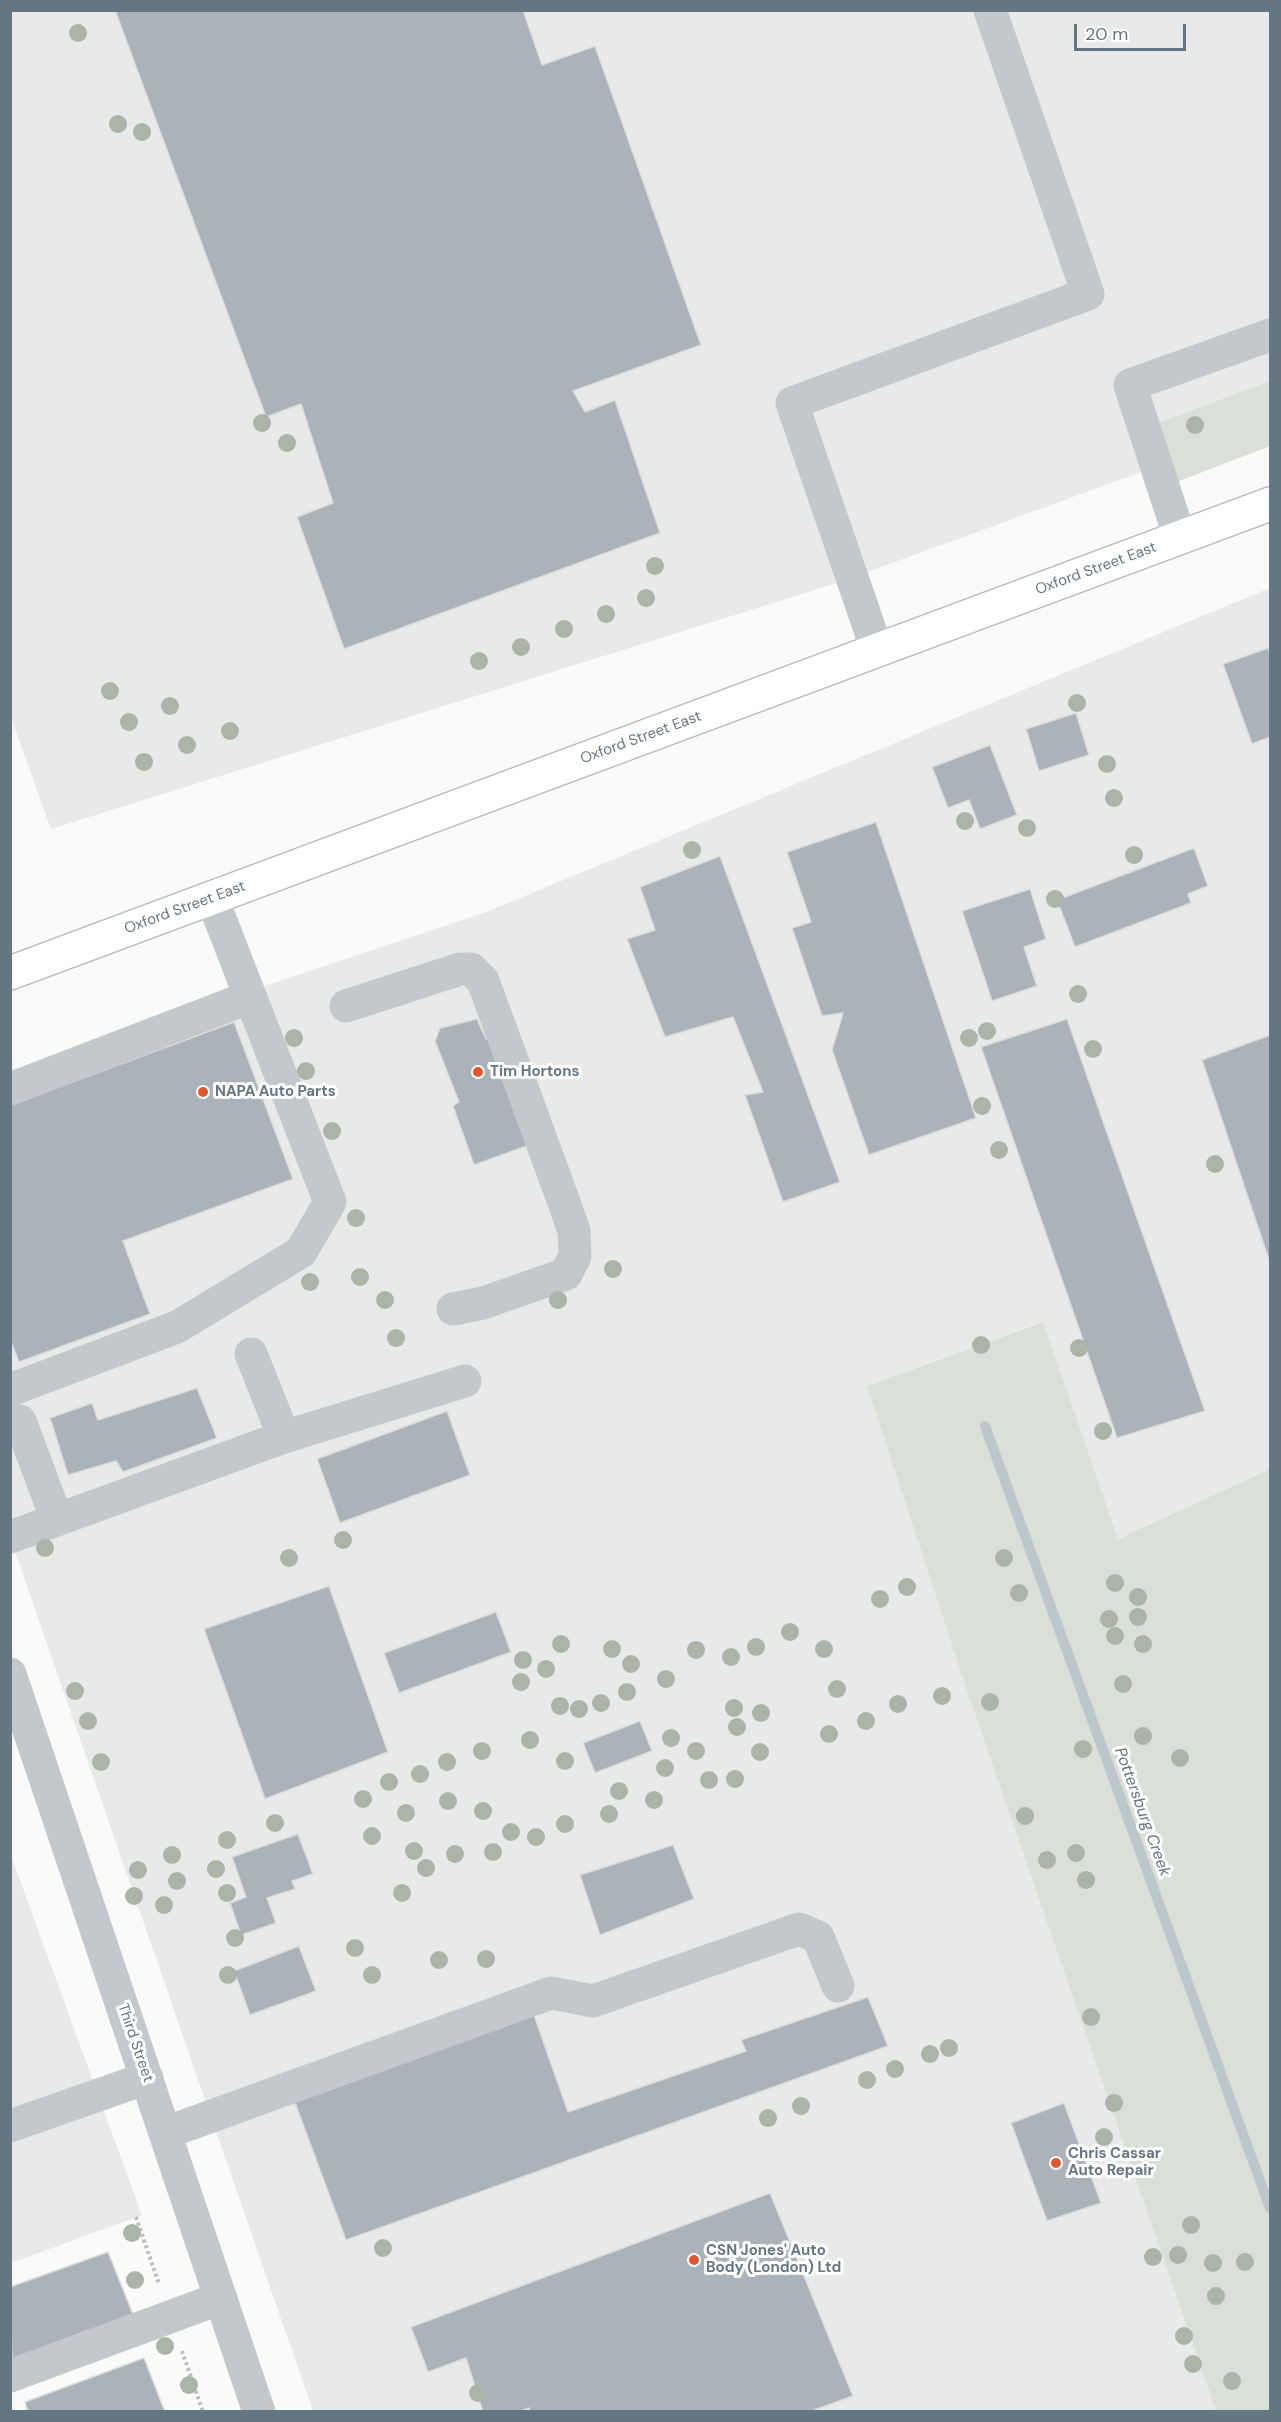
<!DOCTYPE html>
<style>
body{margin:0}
#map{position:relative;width:1281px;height:2422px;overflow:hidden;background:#fafaf8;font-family:"DM Sans",sans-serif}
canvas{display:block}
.frame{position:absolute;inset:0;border:12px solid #657683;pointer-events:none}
.scale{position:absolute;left:1074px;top:24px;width:112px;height:27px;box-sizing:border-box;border:3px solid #657683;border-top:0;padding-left:8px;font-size:18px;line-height:21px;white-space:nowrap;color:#657683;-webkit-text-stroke:4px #fff;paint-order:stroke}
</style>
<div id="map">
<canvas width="1281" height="2422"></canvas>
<div class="frame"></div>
<div class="scale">20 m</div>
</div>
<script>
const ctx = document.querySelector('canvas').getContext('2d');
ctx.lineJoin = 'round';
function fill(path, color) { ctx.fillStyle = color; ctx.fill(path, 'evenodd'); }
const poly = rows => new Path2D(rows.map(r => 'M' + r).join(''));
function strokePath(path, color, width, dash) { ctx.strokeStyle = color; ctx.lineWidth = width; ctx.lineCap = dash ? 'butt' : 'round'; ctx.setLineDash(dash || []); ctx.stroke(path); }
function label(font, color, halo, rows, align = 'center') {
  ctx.font = font + ' "DM Sans",sans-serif'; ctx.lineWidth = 6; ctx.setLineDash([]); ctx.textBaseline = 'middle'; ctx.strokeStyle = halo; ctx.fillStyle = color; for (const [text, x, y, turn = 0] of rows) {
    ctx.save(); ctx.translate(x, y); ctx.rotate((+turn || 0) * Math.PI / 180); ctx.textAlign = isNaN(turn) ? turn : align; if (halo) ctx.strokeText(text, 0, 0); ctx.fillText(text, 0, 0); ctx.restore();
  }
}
fill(poly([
 [11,11,1270,11,1270,425,840,582,51,829,11,718],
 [1270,588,1270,1469,1118,1539,1042,1322,867,1386,967,1691,1216,2411,313,2411,11,1540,10,1071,486,912],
 [10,1853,142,2215,11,2263,10,2263]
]), '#e8e9e9');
fill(poly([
 [1270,381,1270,446,1169,485,1146,428],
 [1043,1322,1118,1539,1270,1469,1270,2411,1216,2411,967,1691,867,1386]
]), '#dadfd7');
strokePath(poly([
 [985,1426,1270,2208]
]), '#bbc7cb', 10);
const building = poly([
 [115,10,523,10,542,65,595,46,701,345,573,391,585,412,615,400,660,533,344,649,297,517,333,503,301,404,266,417,115,10],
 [1268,648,1270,654,1270,737,1252,744,1223,664,1268,648],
 [1076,713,1089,755,1039,771,1026,729,1076,713],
 [990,745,1017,815,980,829,969,800,948,808,932,767,990,745],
 [876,822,976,1118,869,1155,832,1050,843,1013,822,1016,792,928,811,922,787,852,876,822],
 [1194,848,1208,886,1188,894,1191,903,1075,947,1057,900,1194,848],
 [720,856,840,1182,783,1202,745,1095,763,1092,733,1017,665,1037,627,939,655,930,640,887,720,856],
 [1030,889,1046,939,1024,947,1037,986,992,1001,962,911,1030,889],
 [477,1019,486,1039,496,1036,535,1143,474,1165,453,1106,459,1102,435,1041,440,1028,477,1019],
 [1067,1019,1205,1411,1117,1438,981,1047,1067,1019],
 [234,1022,293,1179,123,1241,150,1314,19,1362,10,1339,10,1105,234,1022],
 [1270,1035,1270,1263,1202,1060,1270,1035],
 [197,1388,217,1438,123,1472,116,1461,68,1475,50,1418,92,1403,98,1420,197,1388],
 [447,1411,470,1475,340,1523,317,1459,447,1411],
 [329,1586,388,1752,265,1799,204,1629,329,1586],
 [496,1612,511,1652,399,1693,384,1653,496,1612],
 [640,1721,652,1751,595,1773,583,1743,640,1721],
 [298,1834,313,1874,292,1881,295,1889,267,1898,276,1923,241,1935,230,1903,246,1897,232,1857,298,1834],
 [673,1845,694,1899,600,1935,580,1875,673,1845],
 [299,1946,316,1991,250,2015,234,1971,299,1946],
 [868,1997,888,2046,346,2240,294,2100,534,2015,568,2112,746,2051,741,2040,868,1997],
 [1064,2103,1101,2203,1047,2221,1011,2123,1064,2103],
 [770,2193,853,2396,809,2412,530,2412,529,2408,519,2412,483,2412,466,2358,428,2372,411,2327,770,2193],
 [108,2252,134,2317,12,2363,10,2287,108,2252],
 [144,2358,165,2412,28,2412,25,2402,144,2358]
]);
fill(building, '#aab3b9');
strokePath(building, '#dcdcda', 1.5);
const major = poly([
 [10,973,1270,504]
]);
strokePath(major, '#b5babe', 36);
strokePath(poly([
 [136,2217,159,2284],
 [182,2351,203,2412]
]), '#bbbfc2', 4, [3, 3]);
strokePath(poly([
 [1180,538,1130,385,1270,335],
 [877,650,792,403,1088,294,990,10],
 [346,1006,460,969,471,969,483,981,566,1208,574,1231,575,1256,566,1274,483,1303,453,1309],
 [10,1089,250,997],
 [10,1390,177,1327,301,1252,330,1202,212,898],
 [20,1421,57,1520],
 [284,1437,465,1381],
 [10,1537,284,1437,251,1354],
 [10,1674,259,2412],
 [10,2126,147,2078],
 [165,2133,551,1993,593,2001,799,1929,818,1937,838,1986],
 [10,2376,221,2298]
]), '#c3c8cc', 33);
strokePath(major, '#fff', 33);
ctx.fillStyle = '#aab4a7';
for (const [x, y] of [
 [78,33],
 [118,124],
 [142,132],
 [262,423],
 [1195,425],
 [287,443],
 [655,566],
 [646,598],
 [606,614],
 [564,629],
 [521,647],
 [479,661],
 [110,691],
 [1077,703],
 [170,706],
 [129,722],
 [230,731],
 [187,745],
 [144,762],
 [1107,764],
 [1114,798],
 [965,821],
 [1027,828],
 [692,850],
 [1134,855],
 [1055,899],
 [1078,994],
 [987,1031],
 [294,1038],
 [969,1038],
 [1093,1049],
 [306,1071],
 [982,1106],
 [332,1131],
 [999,1150],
 [1215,1164],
 [356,1218],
 [613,1269],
 [360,1277],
 [310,1282],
 [385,1300],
 [558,1300],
 [396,1338],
 [981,1345],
 [1079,1348],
 [1103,1431],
 [343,1540],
 [45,1548],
 [289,1558],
 [1004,1558],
 [1115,1583],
 [907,1587],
 [1019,1593],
 [1138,1597],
 [880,1599],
 [1138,1617],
 [1109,1619],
 [790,1632],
 [1115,1636],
 [561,1644],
 [1143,1644],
 [756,1647],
 [612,1649],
 [824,1649],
 [696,1650],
 [731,1657],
 [523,1660],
 [631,1664],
 [546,1669],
 [666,1679],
 [521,1682],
 [1123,1684],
 [837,1689],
 [75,1691],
 [627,1692],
 [942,1696],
 [990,1702],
 [601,1703],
 [898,1704],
 [560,1706],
 [734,1708],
 [579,1709],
 [761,1713],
 [88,1721],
 [866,1721],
 [737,1727],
 [829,1734],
 [1143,1736],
 [671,1738],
 [530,1740],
 [1083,1749],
 [482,1751],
 [696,1751],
 [760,1752],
 [1180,1758],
 [565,1761],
 [101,1762],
 [447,1762],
 [665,1768],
 [420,1774],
 [735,1779],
 [709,1780],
 [389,1782],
 [619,1791],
 [363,1799],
 [654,1800],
 [448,1801],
 [483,1811],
 [406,1813],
 [609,1814],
 [1025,1816],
 [275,1823],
 [565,1824],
 [511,1832],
 [372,1836],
 [536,1837],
 [227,1840],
 [414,1851],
 [493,1852],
 [1076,1853],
 [455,1854],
 [172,1855],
 [1047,1860],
 [426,1868],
 [216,1869],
 [138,1870],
 [1086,1880],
 [177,1881],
 [227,1893],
 [402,1893],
 [134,1896],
 [164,1905],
 [235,1938],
 [355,1948],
 [486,1959],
 [439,1960],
 [228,1975],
 [372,1975],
 [1091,2017],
 [949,2048],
 [930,2054],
 [895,2069],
 [867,2080],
 [1114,2103],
 [801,2106],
 [768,2118],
 [1104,2137],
 [1191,2225],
 [132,2233],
 [383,2248],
 [1178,2255],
 [1153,2257],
 [1245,2262],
 [1213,2263],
 [135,2280],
 [1216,2296],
 [1184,2336],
 [165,2346],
 [1193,2364],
 [1232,2381],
 [189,2385],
 [478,2393]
]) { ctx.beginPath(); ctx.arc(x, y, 9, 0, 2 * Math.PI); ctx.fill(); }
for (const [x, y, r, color] of [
 [478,1072,6,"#e4572e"],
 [203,1092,6,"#e4572e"],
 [1056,2163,6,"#e4572e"],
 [694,2260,6,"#e4572e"]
]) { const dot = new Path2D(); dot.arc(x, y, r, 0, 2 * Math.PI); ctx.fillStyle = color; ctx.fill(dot); strokePath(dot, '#fff', 2); }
label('15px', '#657683', '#fff', [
 ["Oxford Street East",1096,569,-20],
 ["Oxford Street East",641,738,-20],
 ["Oxford Street East",185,908,-20],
 ["Third Street",135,2043,71]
]);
label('bold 15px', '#657683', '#fff', [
 ["Tim Hortons",490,1072],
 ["NAPA Auto Parts",215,1092],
 ["Chris Cassar",1068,2154],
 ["Auto Repair",1068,2171],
 ["CSN Jones' Auto",706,2251],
 ["Body (London) Ltd",706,2268]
], 'left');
label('italic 16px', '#60757c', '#fff', [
 ["Pottersburg Creek",1142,1812,70]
]);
</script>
